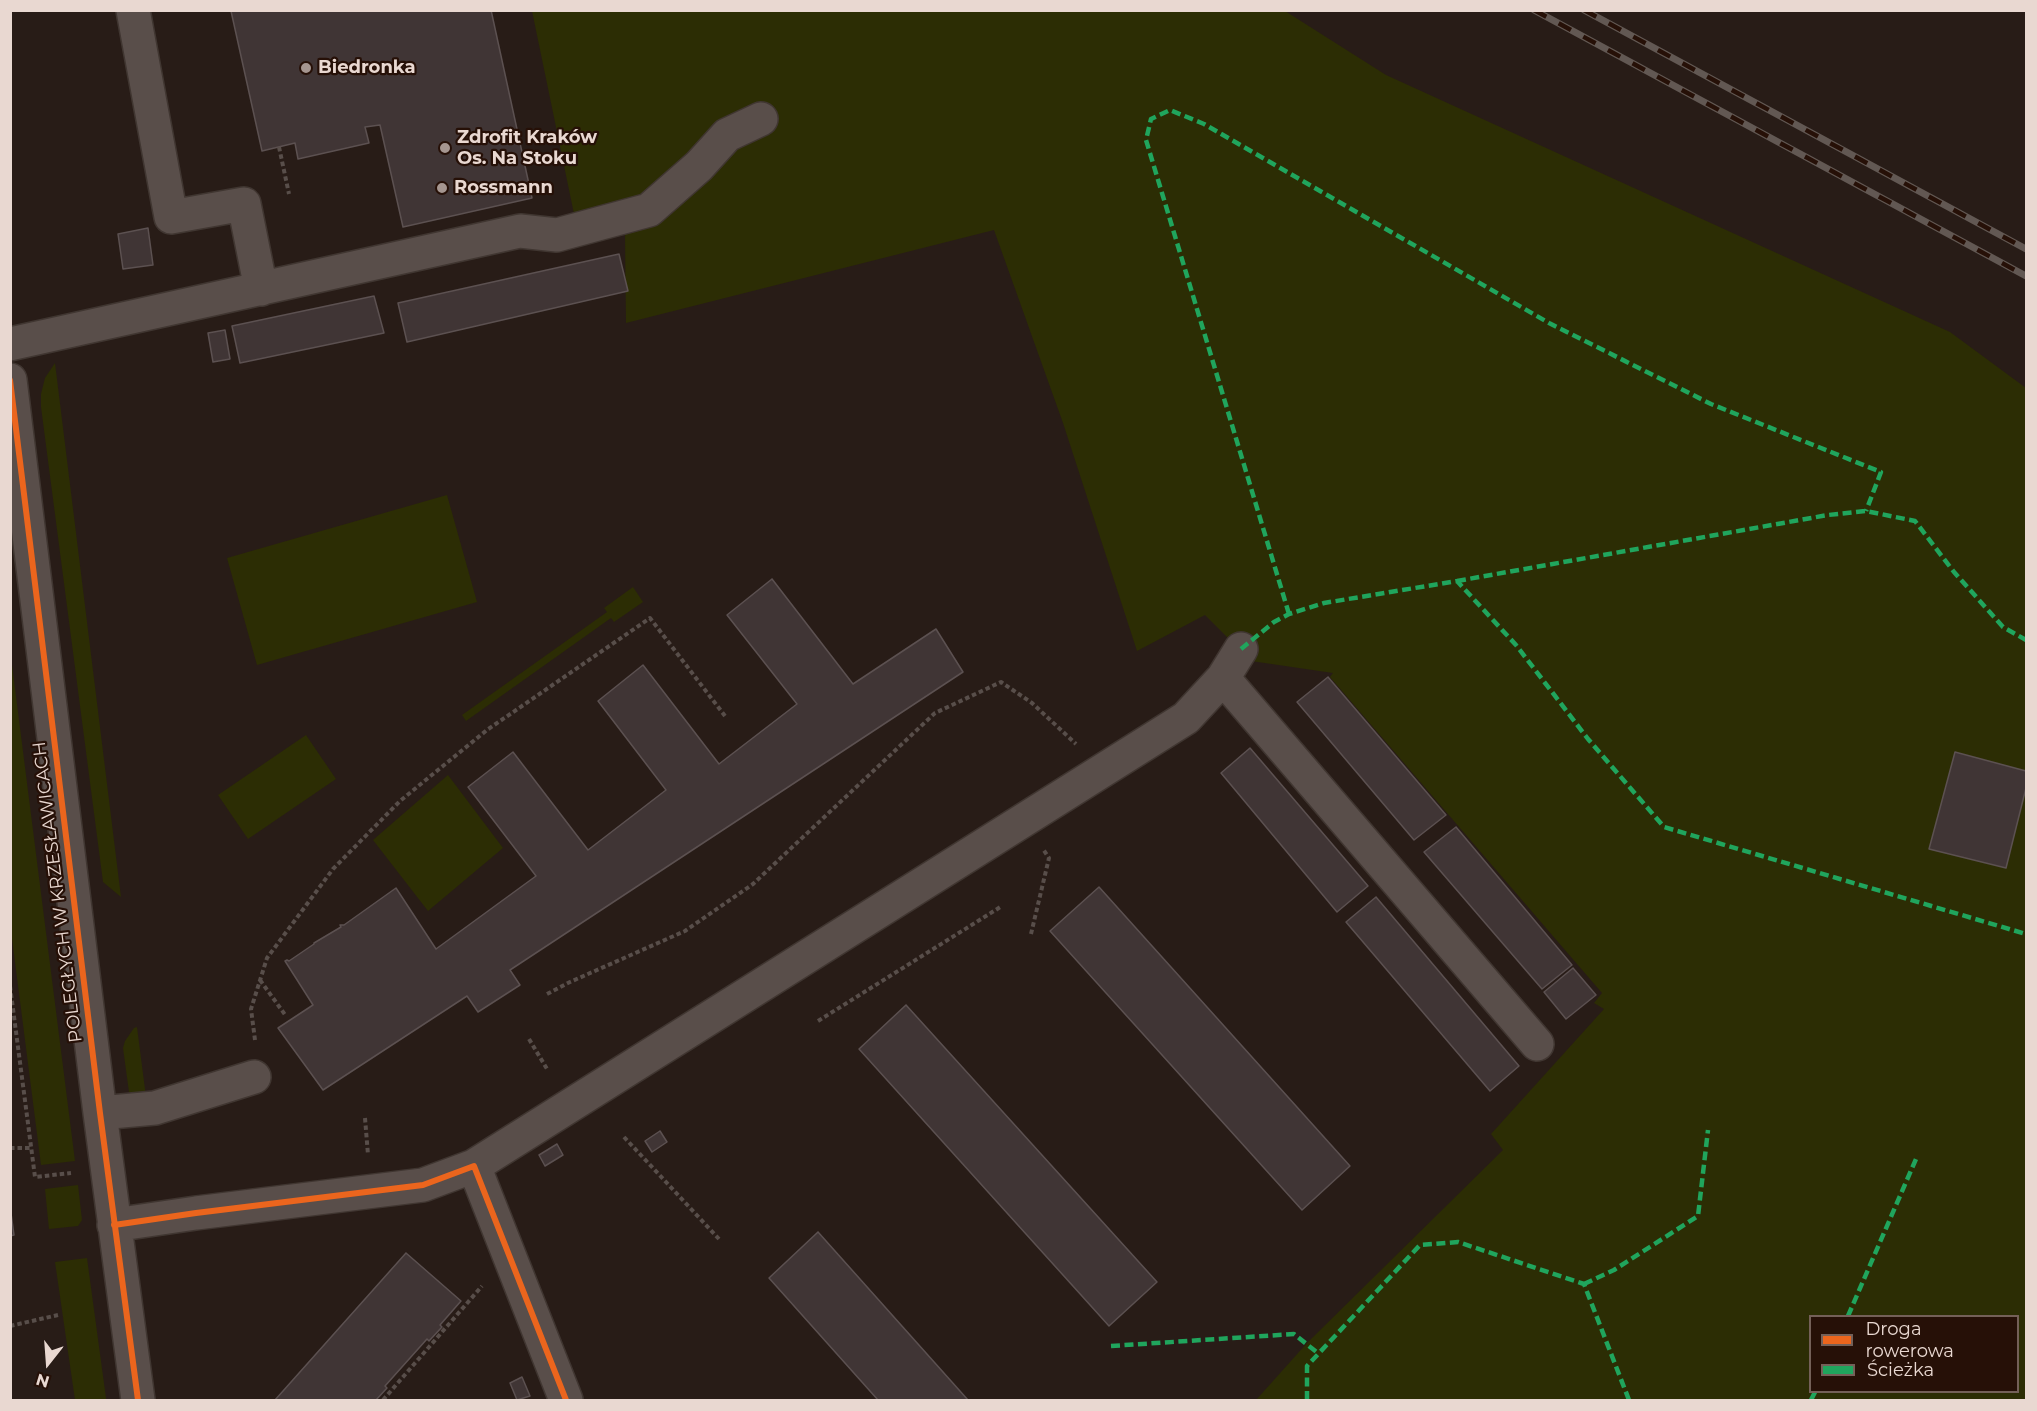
<!DOCTYPE html>
<meta charset="utf-8">
<style>
body{margin:0}
#map{position:relative;width:2037px;height:1411px;overflow:hidden;background:#281c17;font-family:Montserrat,sans-serif}
canvas{display:block}
.frame{position:absolute;inset:0;border:12px solid #e9d8d1;pointer-events:none}
.legend{position:absolute;left:1809px;top:1315px;width:210px;height:78px;box-sizing:border-box;background:#261007;border:2px solid #746058;margin:0;padding:8px 10px;list-style:none;font-size:18px;color:#e9d8d1}
.legend li{display:flex;align-items:center;gap:12px;height:30px}
.legend b{width:30px;border:2px solid #746058}
.north{position:absolute;left:18px;top:1333px;width:60px;height:60px;-webkit-text-stroke:4px #261007;paint-order:stroke;rotate:197deg;font-size:16px;font-weight:700;line-height:24px;text-align:center;color:#e9d8d1}
.north::after{content:'';display:block;margin:auto;width:21px;height:27px;background:#e9d8d1;clip-path:polygon(50% 0,100% 100%,50% 72%,0 100%)}
</style>
<div id="map">
<canvas width="2037" height="1411"></canvas>
<div class="frame"></div>
<ul class="legend">
<li><b style="height:8px;background:#eb651d"></b>Droga rowerowa</li>
<li><b style="height:8px;background:#20a55d"></b>Ścieżka</li>
</ul>
<div class="north">N</div>
</div>
<script>
const ctx = document.querySelector('canvas').getContext('2d');
ctx.lineJoin = 'round';
function fill(path, color) { ctx.fillStyle = color; ctx.fill(path, 'evenodd'); }
const poly = rows => new Path2D(rows.map(r => 'M' + r).join(''));
function strokePath(path, color, width, dash) { ctx.strokeStyle = color; ctx.lineWidth = width; ctx.lineCap = dash ? 'butt' : 'round'; ctx.setLineDash(dash || []); ctx.stroke(path); }
function label(font, color, halo, rows, align = 'center') {
  ctx.font = font + ' Montserrat,sans-serif'; ctx.lineWidth = 4.5; ctx.setLineDash([]); ctx.textBaseline = 'middle'; ctx.strokeStyle = halo; ctx.fillStyle = color; for (const [text, x, y, turn = 0] of rows) {
    ctx.save(); ctx.translate(x, y); ctx.rotate((+turn || 0) * Math.PI / 180); ctx.textAlign = isNaN(turn) ? turn : align; if (halo) ctx.strokeText(text, 0, 0); ctx.fillText(text, 0, 0); ctx.restore();
  }
}
fill(poly([
 [532,11,1285,11,1386,75,1950,332,2026,388,2026,1400,1256,1400,1307,1343,1503,1150,1491,1134,1604,1009,1594,1003,1602,993,1330,677,1333,673,1251,661,1205,615,1137,651,1063,423,994,230,626,323,625,234,580,243],
 [1810,1316,2018,1316,2018,1392,1810,1392],
 [55,363,121,897,103,882,41,407,41,394,45,378],
 [447,495,477,602,257,665,227,558],
 [633,587,643,602,614,622,611,618,466,721,462,715,607,612,604,608],
 [10,649,75,1161,41,1165,10,923],
 [306,735,336,779,248,839,218,795],
 [448,775,503,848,428,911,373,840],
 [137,1027,146,1097,129,1092,123,1048,125,1041,134,1028],
 [78,1185,82,1220,78,1226,49,1229,45,1189],
 [87,1258,106,1398,106,1400,75,1400,55,1262]
]), '#2c2d04');
const building = poly([
 [491,10,532,198,403,227,380,125,365,127,369,143,298,159,295,143,262,151,231,11,491,10],
 [148,228,153,265,123,269,118,234,148,228],
 [619,254,628,291,407,342,398,303,619,254],
 [374,296,384,333,240,363,232,326,374,296],
 [225,330,230,359,213,362,208,333,225,330],
 [772,579,853,684,936,629,963,672,510,970,520,985,478,1012,467,996,323,1090,278,1028,313,1005,285,961,287,960,289,961,314,944,314,943,341,927,340,925,344,925,396,888,436,949,536,876,468,787,513,752,588,850,666,790,598,701,643,665,719,764,797,704,727,615,772,579],
 [1328,677,1446,815,1414,840,1297,702,1328,677],
 [1250,748,1368,886,1337,912,1221,773,1250,748],
 [1955,752,2026,771,2026,788,2006,868,1929,849,1955,752],
 [1456,827,1572,965,1542,989,1424,852,1456,827],
 [1099,887,1350,1166,1302,1210,1050,931,1099,887],
 [1376,897,1519,1066,1490,1091,1346,922,1376,897],
 [1573,968,1596,995,1566,1019,1544,992,1573,968],
 [906,1005,1157,1282,1109,1326,859,1049,906,1005],
 [660,1131,667,1142,652,1152,645,1141,660,1131],
 [557,1144,563,1155,545,1166,539,1155,557,1144],
 [10,1206,14,1235,10,1236,10,1206],
 [818,1232,968,1400,878,1400,769,1278,818,1232],
 [406,1253,461,1301,440,1325,442,1327,429,1341,427,1339,385,1386,387,1388,376,1400,275,1400,406,1253],
 [522,1377,530,1396,517,1400,510,1383,522,1377]
]);
fill(building, '#403535');
strokePath(building, '#5c5151', 1.5);
const minor = poly([
 [133,10,171,217,244,204,261,289],
 [10,344,520,231,557,235,649,210,699,166,727,135,761,119],
 [10,380,100,1113,138,1400],
 [1223,678,1537,1044],
 [100,1113,155,1108,254,1077],
 [474,1166,566,1400],
 [114,1225,196,1213,423,1185,474,1166,1186,718,1223,678,1241,649]
]);
strokePath(minor, '#403631', 36);
strokePath(poly([
 [279,147,289,194],
 [1031,934,1049,858,1043,849],
 [260,980,286,1016],
 [10,986,35,1177,71,1173],
 [547,994,570,982,685,931,753,884,935,713,1001,682,1032,703,1076,744],
 [818,1021,1002,906],
 [529,1039,547,1069],
 [255,1040,251,1009,267,958,333,869,400,801,487,730,650,618,725,716],
 [365,1118,368,1155],
 [624,1137,719,1239],
 [10,1148,31,1148],
 [10,1326,58,1315],
 [383,1400,482,1286]
]), '#584e4a', 4, [4.5, 3]);
strokePath(minor, '#594e4a', 33);
const rail = poly([
 [1534,10,2026,276],
 [1584,10,2026,249]
]);
strokePath(rail, '#625853', 7);
strokePath(rail, '#261007', 4.5, [14]);
strokePath(poly([
 [1457,581,1828,515,1866,511,1915,521,1954,572,2003,627,2026,640],
 [1289,614,1146,140,1151,119,1170,110,1204,124,1549,323,1711,404,1881,472,1866,511],
 [1241,649,1274,622,1289,614,1324,603,1457,581,1516,645,1588,739,1664,827,2026,934],
 [1584,1284,1614,1270,1698,1216,1708,1130],
 [1848,1316,1916,1159],
 [1111,1346,1294,1334,1319,1354],
 [1307,1400,1307,1366,1420,1245,1458,1242,1584,1284,1629,1400],
 [1811,1400,1815,1392]
]), '#20a55d', 4.5, [9, 4.5]);
strokePath(poly([
 [10,380,100,1113,138,1400],
 [114,1225,196,1213,423,1185,474,1166,566,1400]
]), '#eb651d', 6);
for (const [x, y, r, color] of [
 [306,68,6,"#a59690"],
 [445,148,6,"#a59690"],
 [442,188,6,"#a59690"]
]) { const dot = new Path2D(); dot.arc(x, y, r, 0, 2 * Math.PI); ctx.fillStyle = color; ctx.fill(dot); strokePath(dot, '#261007', 2); }
label('bold 18px', '#e9d8d1', '#261007', [
 ["Biedronka",318,68],
 ["Zdrofit Kraków",457,138],
 ["Os. Na Stoku",457,159],
 ["Rossmann",454,188]
], 'left');
label('18px', '#e9d8d1', '#261007', [
 ["POLEGŁYCH W KRZESŁAWICACH",58,892,-97]
]);
</script>
